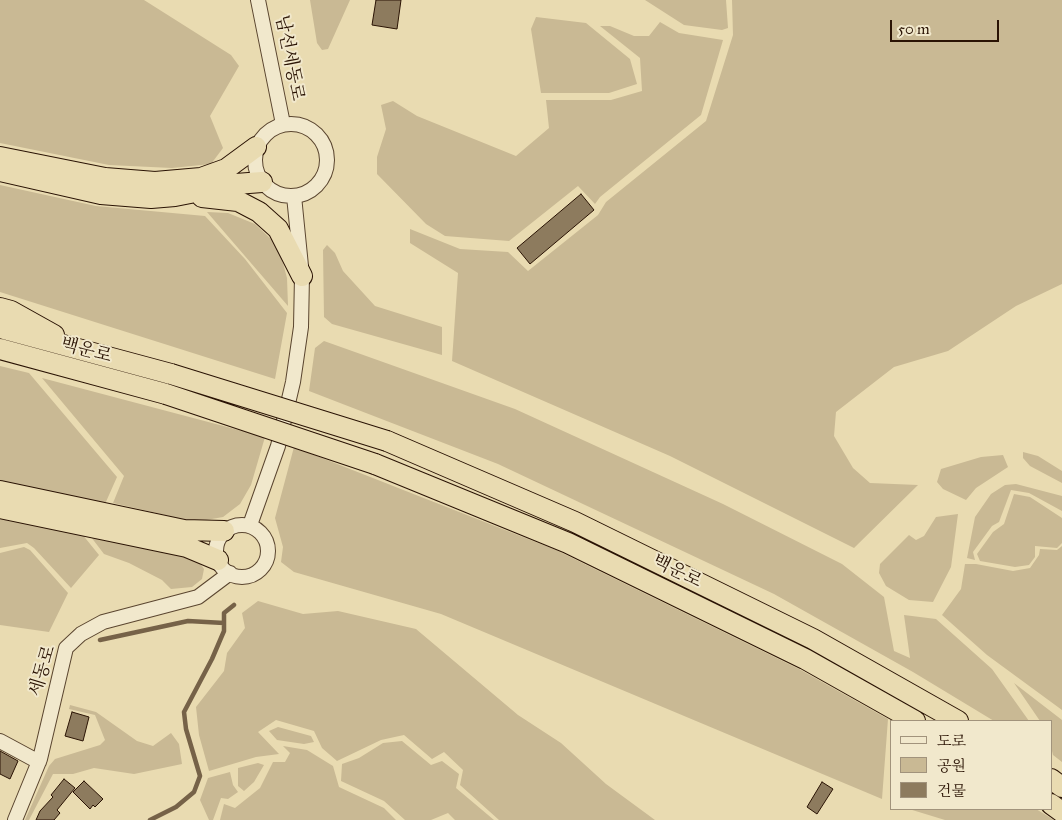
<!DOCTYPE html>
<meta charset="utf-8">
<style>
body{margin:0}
#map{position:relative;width:1062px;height:820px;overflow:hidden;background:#e9dbb1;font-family:"IM FELL Great Primer","Noto Serif KR",serif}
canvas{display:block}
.legend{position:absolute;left:890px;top:720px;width:162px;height:90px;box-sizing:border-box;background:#f1e8cc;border:1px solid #a1937c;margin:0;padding:6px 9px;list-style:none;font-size:15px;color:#2a1304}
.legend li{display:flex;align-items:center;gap:10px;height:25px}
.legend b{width:25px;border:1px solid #a1937c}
.scale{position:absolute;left:890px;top:20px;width:109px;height:22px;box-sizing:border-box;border:2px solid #2a1304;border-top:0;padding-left:6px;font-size:15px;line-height:18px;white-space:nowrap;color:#2a1304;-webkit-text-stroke:4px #f1e8cc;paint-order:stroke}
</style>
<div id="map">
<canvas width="1062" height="820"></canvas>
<ul class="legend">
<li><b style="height:6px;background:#f1e8cc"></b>도로</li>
<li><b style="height:14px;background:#c9b994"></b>공원</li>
<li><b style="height:14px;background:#8d7b5e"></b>건물</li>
</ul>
<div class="scale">50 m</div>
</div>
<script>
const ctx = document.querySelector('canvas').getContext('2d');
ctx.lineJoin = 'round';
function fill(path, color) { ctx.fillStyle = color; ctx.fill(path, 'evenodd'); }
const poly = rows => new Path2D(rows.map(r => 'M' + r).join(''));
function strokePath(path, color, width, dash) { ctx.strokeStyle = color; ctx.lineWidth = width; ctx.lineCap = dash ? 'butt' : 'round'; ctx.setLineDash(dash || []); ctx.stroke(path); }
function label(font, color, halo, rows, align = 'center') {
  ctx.font = font + ' "IM FELL Great Primer","Noto Serif KR",serif'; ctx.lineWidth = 4; ctx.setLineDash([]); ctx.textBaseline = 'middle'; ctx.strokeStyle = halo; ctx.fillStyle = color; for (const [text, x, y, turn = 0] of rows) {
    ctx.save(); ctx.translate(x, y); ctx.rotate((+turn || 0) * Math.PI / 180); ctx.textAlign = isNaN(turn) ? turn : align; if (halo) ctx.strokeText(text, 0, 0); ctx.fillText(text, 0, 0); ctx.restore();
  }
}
fill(poly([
 [0,0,144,0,231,55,239,66,210,116,223,148,211,164,172,168,109,165,0,143],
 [310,0,350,0,328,49,322,50,317,43],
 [645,0,726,0,728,28,722,30,684,25],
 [732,0,1062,0,1062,284,1016,306,948,351,894,367,836,412,834,436,853,468,870,483,918,485,854,548,670,456,452,361,458,273,410,243,410,229,460,249,508,252,528,271,598,215,606,202,706,121,733,35],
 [536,17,586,23,630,59,637,84,609,93,541,93,531,29],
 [660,22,679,33,723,40,701,115,600,197,595,204,578,186,509,241,445,236,426,224,377,174,377,157,386,129,381,105,393,101,417,116,516,156,549,128,546,100,611,100,642,91,640,58,600,26,610,26,634,36,649,36],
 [0,185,96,206,205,216,245,259,287,313,275,379,0,292],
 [207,212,228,213,255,224,272,240,283,263,287,278,288,306],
 [327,245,335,253,343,271,375,306,442,327,442,355,332,324,324,317,323,250],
 [324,341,515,409,723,504,842,564,884,597,894,651,910,658,904,615,936,619,992,669,1029,721,994,721,913,672,774,594,498,464,309,391,315,348],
 [0,366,29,373,117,477,105,504,0,482],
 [42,378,265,437,251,485,240,504,223,517,195,522,113,503,124,476],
 [294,447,556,550,799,669,888,719,882,799,441,614,294,572,281,562,283,547,275,518],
 [1023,452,1038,456,1062,471,1062,483,1030,466,1023,458],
 [1003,455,1008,467,976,488,966,500,943,489,937,482,941,469,981,457],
 [1016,484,1062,496,1062,511,1029,493,1011,490,999,522,992,526,973,552,975,560,967,558,975,517,991,494,1005,485],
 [1014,494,1030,497,1062,518,1062,543,1057,548,1035,546,1035,557,1029,565,1015,567,980,561,977,554,993,532,1004,524],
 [958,514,951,567,933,602,909,600,886,586,879,573,880,564,909,535,916,540,924,536,936,517],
 [0,516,82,534,99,555,71,588,34,548,27,543,0,548],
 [91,537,188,555,197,559,204,569,202,579,192,587,171,589,162,580,129,563,104,554],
 [1062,546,1062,710,987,655,942,615,961,589,965,564,976,564,1013,571,1030,568,1039,555,1040,549,1057,550],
 [24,547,30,550,68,593,49,632,0,625,0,553],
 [258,601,303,614,338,611,416,629,518,715,561,743,606,784,655,820,499,820,460,785,463,770,444,752,432,759,404,735,381,740,337,761,322,748,314,731,276,720,258,732,279,754,256,757,209,771,199,735,196,707,224,671,227,653,245,628,242,613],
 [1014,683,1062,720,1062,762,1053,755,1051,747,1051,721,1040,721],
 [70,705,96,712,137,741,153,746,171,733,179,744,182,764,134,774,94,768,73,774,53,774,29,820,25,820,49,766,55,759,100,745,105,740,95,715,69,709],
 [278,727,311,736,314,742,304,744,277,740,269,731],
 [402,741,431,765,442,761,459,774,456,788,494,820,455,820,448,813,431,820,405,820,384,801,341,781,342,764,359,758,383,743],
 [283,746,307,750,333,766,339,787,384,808,396,820,220,820,224,804,235,808,260,788,273,762,285,762,290,753],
 [258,763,264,765,254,782,244,791,238,786,238,768],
 [230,772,233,785,238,792,228,799,221,798,213,820,209,820,200,800,208,778],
 [909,809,1036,809,1054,820,945,820]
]), '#c9b994');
strokePath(poly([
 [100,640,188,621,224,623],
 [150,820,176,807,194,792,200,776,186,729,184,712,212,659,224,631,224,613,234,605]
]), '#766248', 4.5);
const building = poly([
 [376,0,401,0,397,29,372,25,376,0],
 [581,194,594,210,530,264,517,248,581,194],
 [72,712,89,717,83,741,65,736,72,712],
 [0,751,18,761,10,779,0,774,0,751],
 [64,779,75,788,57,810,60,813,54,820,36,820,40,811,53,797,51,795,64,779],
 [84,781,103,799,95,807,93,805,90,809,73,792,84,781],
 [822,782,833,789,817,814,807,807,822,782]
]);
fill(building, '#8d7b5e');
strokePath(building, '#2a1304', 1);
const minor = poly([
 [258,0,283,124],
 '255 160a36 36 0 1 1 72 0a36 36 0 1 1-72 0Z',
 [250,525,278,446,293,382,301,327,302,276,294,196],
 '216 551a26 26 0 1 1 52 0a26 26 0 1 1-52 0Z',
 [0,741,39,762],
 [15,820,40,759,66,648,81,634,103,622,198,597,230,573]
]);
const highway = poly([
 [0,157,105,178,155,182,201,178,226,169,256,147],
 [0,171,101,194,151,198,175,196,236,184,262,182],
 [202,197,238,201,259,212,278,229,302,276],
 [0,308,11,311,54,335],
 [0,328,171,374],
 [0,349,166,394],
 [387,441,575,522,813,639,958,721],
 [375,464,568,543,805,659,915,721],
 [0,491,184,530,224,531],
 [0,508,187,547,218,560],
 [1051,779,1062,787],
 [1051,804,1062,812]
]);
strokePath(minor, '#5a452f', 16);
strokePath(highway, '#2a1304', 22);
strokePath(minor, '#f1e8cc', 14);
strokePath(highway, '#e9dbb1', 20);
const highwayBridge = poly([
 [171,374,387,441],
 [166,394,375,464]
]);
strokePath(highwayBridge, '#2a1304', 22, []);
strokePath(highwayBridge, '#e9dbb1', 20);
label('18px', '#2a1304', '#f1e8cc', [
 ["남선세동로",289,58,79],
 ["백운로",86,351,15],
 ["백운로",677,572,26],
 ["세동로",43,671,-73]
]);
</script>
